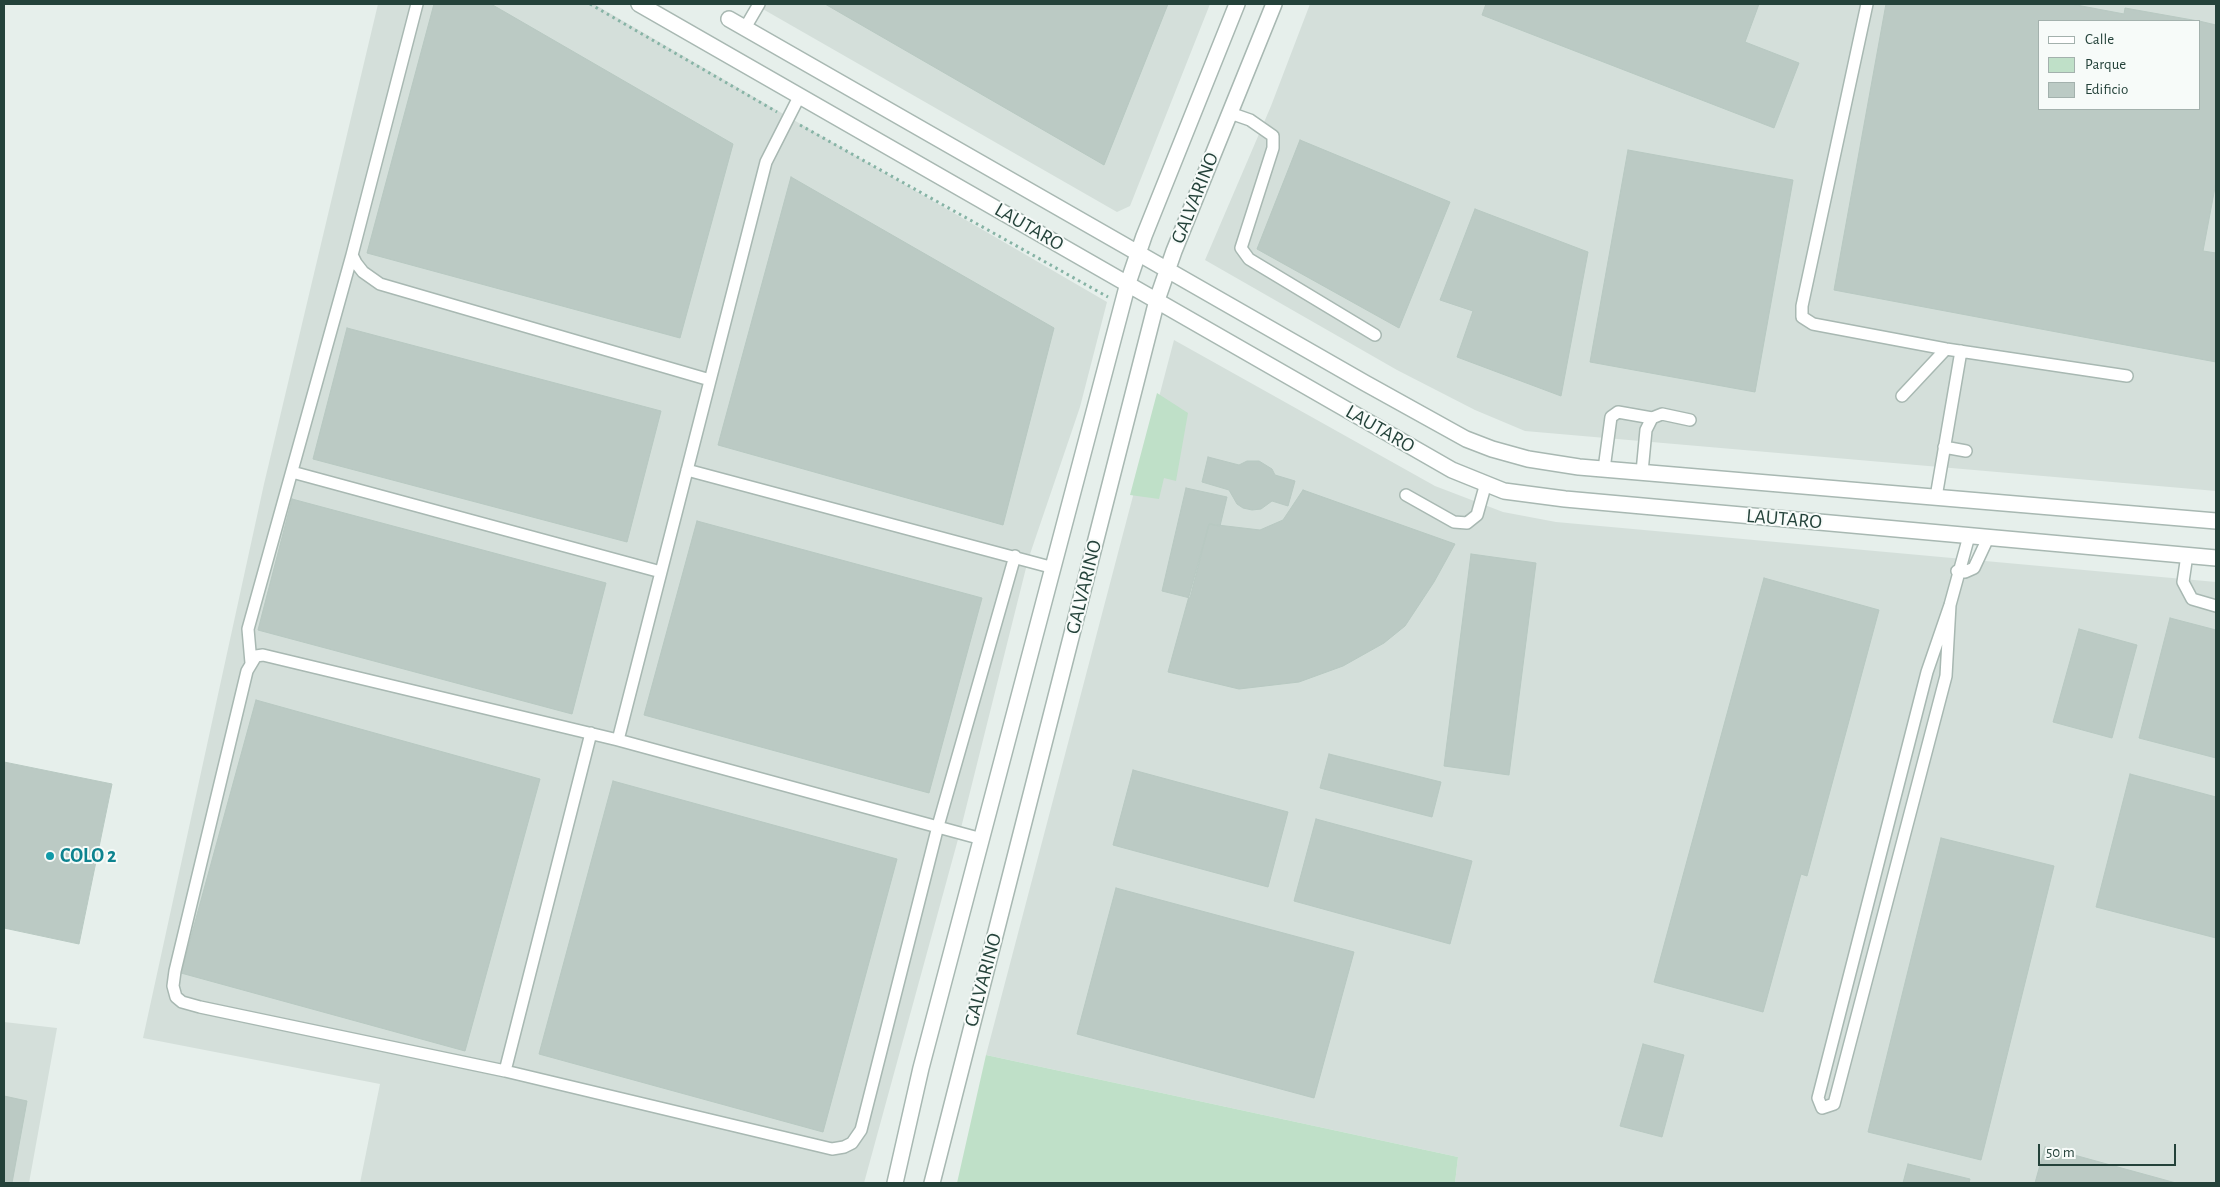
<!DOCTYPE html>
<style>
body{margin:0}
#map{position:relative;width:2220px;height:1187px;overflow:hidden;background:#e6efeb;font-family:"Alegreya Sans",sans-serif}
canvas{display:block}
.frame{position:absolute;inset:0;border:5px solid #24423a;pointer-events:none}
.legend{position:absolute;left:2038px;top:20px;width:162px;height:90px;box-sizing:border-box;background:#f7fbf9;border:1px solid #a3b1ad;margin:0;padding:6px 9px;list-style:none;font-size:15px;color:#24423a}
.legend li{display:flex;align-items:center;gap:10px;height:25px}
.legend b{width:25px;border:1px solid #a3b1ad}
.scale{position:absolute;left:2038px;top:1144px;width:138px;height:22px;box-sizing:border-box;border:2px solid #24423a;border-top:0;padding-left:6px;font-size:15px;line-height:18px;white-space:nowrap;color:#24423a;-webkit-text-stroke:4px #f7fbf9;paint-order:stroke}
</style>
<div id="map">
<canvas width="2220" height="1187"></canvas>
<div class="frame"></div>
<ul class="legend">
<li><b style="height:6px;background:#fff"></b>Calle</li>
<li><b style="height:14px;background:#bfe0c8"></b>Parque</li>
<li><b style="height:14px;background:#bbcac4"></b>Edificio</li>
</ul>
<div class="scale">50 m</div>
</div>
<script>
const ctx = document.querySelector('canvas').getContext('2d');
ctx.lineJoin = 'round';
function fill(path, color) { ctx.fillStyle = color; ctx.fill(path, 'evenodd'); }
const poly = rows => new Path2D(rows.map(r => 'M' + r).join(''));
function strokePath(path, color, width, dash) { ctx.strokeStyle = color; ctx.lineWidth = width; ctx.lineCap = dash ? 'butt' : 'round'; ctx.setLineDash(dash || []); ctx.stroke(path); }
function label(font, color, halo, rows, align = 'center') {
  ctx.font = font + ' "Alegreya Sans",sans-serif'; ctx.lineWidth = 4; ctx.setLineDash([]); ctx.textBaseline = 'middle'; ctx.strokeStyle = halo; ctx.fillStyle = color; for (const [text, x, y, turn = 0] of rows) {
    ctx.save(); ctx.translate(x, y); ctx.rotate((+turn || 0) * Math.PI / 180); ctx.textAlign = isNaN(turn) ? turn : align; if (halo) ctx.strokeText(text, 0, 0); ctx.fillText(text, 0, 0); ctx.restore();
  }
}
fill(poly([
 [378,4,594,4,1107,302,1080,407,1028,560,960,832,864,1183,360,1183,380,1084,143,1038,264,484],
 [754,4,1210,4,1130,206,1117,212],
 [1310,4,2216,4,2216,491,1525,431,1475,410,1397,370,1205,260,1271,106],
 [2039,21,2199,21,2199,109,2039,109],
 [1174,340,1435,486,1503,512,1556,522,2216,582,2216,1183,1455,1183,1458,1157,986,1055],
 [4,1022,57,1028,29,1183,4,1183]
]), '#d4dfda');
fill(poly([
 [1157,393,1188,413,1176,481,1164,478,1159,499,1130,495],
 [986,1055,1458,1157,1455,1183,957,1183]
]), '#bfe0c8');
const building = poly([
 [434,4,491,4,733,144,680,338,367,253,434,4],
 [825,4,1168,4,1104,165,825,4],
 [1486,4,1759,4,1745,42,1799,63,1774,128,1482,15,1486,4],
 [1886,4,2071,4,2124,14,2125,8,2198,21,2039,21,2039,109,2199,109,2199,21,2216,25,2216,182,2203,251,2216,253,2216,362,1834,290,1886,4],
 [1300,140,1450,202,1399,328,1257,249,1300,140],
 [1628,150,1793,180,1755,392,1590,362,1628,150],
 [791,177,1054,328,1003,525,718,445,791,177],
 [1475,209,1588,252,1561,396,1457,357,1473,311,1440,300,1475,209],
 [347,328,661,411,627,542,313,459,347,328],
 [1208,457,1239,465,1247,461,1259,461,1272,469,1275,475,1295,481,1288,506,1272,501,1261,509,1252,510,1243,508,1237,504,1229,490,1202,482,1208,457],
 [1186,488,1227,497,1220,526,1209,524,1190,598,1162,591,1186,488],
 [1303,490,1455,544,1434,582,1405,626,1384,643,1343,666,1299,682,1239,689,1168,672,1209,524,1260,530,1283,520,1303,490],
 [292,499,606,583,572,714,258,630,292,499],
 [697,521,982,598,929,793,644,715,697,521],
 [1471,554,1536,563,1509,775,1444,766,1471,554],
 [1764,578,1879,610,1807,876,1801,874,1763,1012,1654,982,1764,578],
 [2170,618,2216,630,2216,758,2139,738,2170,618],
 [2079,629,2137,645,2112,738,2053,722,2079,629],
 [256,700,540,779,465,1051,181,973,256,700],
 [1329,754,1441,782,1432,817,1320,788,1329,754],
 [4,762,112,784,79,944,4,928,4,762],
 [1133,770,1288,812,1268,887,1113,845,1133,770],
 [2130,774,2216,797,2216,938,2096,907,2130,774],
 [613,781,897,859,823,1132,539,1054,613,781],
 [1316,819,1472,861,1450,944,1294,901,1316,819],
 [1941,838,2054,866,1981,1160,1868,1132,1941,838],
 [1116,888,1354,952,1314,1098,1077,1034,1116,888],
 [1643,1044,1684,1055,1662,1137,1620,1126,1643,1044],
 [4,1096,27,1101,12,1183,4,1183,4,1096],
 [2045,1147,2176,1183,2035,1183,2045,1147],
 [1908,1164,1970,1179,1969,1183,1903,1183,1908,1164]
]);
fill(building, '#bbcac4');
strokePath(building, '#b8c9c2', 1);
const lane = poly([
 [417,4,352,255,356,263,363,272,380,284,710,380],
 [1867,4,1802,306,1802,317,1813,324,1946,349,2127,376],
 [745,28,759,4],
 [800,95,766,162,618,740,982,839],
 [1230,113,1250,120,1273,136,1273,148,1241,248,1249,259,1375,335],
 [1902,396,1946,349],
 [1944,447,1966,451],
 [1604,469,1611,417,1618,412,1652,418],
 [687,470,1054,568],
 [292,472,661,572],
 [1642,472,1646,430,1652,418,1662,414,1690,420],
 [1406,495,1454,522,1467,523,1477,515,1486,483],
 [1936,497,1961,351],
 [2187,555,2183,582,2192,599,2216,606],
 [1957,571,1965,572,1974,568,1988,538],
 [1950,605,1946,676,1834,1104,1822,1108,1818,1098,1927,672,1950,605,1969,536],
 [251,663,248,629,352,255],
 [591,733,505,1071,832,1149,844,1147,852,1143,861,1130,938,826,1015,556],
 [505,1071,200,1007,182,1002,176,997,173,986,175,971,247,671,256,656,263,655,618,740]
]);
const street = poly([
 [639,4,1452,470,1504,491,1565,499,2216,558],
 [729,19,1365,383,1466,439,1492,449,1528,459,1579,467,2216,521],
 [895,1183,921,1068,1128,283,1144,236,1237,4],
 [932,1183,1157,300,1174,251,1274,4]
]);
strokePath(lane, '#a8b8b2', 14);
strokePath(street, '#a8b8b2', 18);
strokePath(poly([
 [590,4,777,112],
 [800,125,1108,297]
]), '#86b3a5', 3, [2.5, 4]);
strokePath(lane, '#fff', 11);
strokePath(street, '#fff', 15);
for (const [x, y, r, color] of [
 [50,856,5,"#0f9aa8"]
]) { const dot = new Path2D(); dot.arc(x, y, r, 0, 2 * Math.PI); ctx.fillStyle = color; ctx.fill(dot); strokePath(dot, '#f7fbf9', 2); }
label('20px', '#24423a', '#f7fbf9', [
 ["GALVARINO",1195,198,-68],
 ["LAUTARO",1029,227,30],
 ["LAUTARO",1380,429,30],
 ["LAUTARO",1784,519,5],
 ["GALVARINO",1084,587,-76],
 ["GALVARINO",983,980,-75]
]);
label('bold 20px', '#0d838f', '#f7fbf9', [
 ["COLO 2",60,856]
], 'left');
</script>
